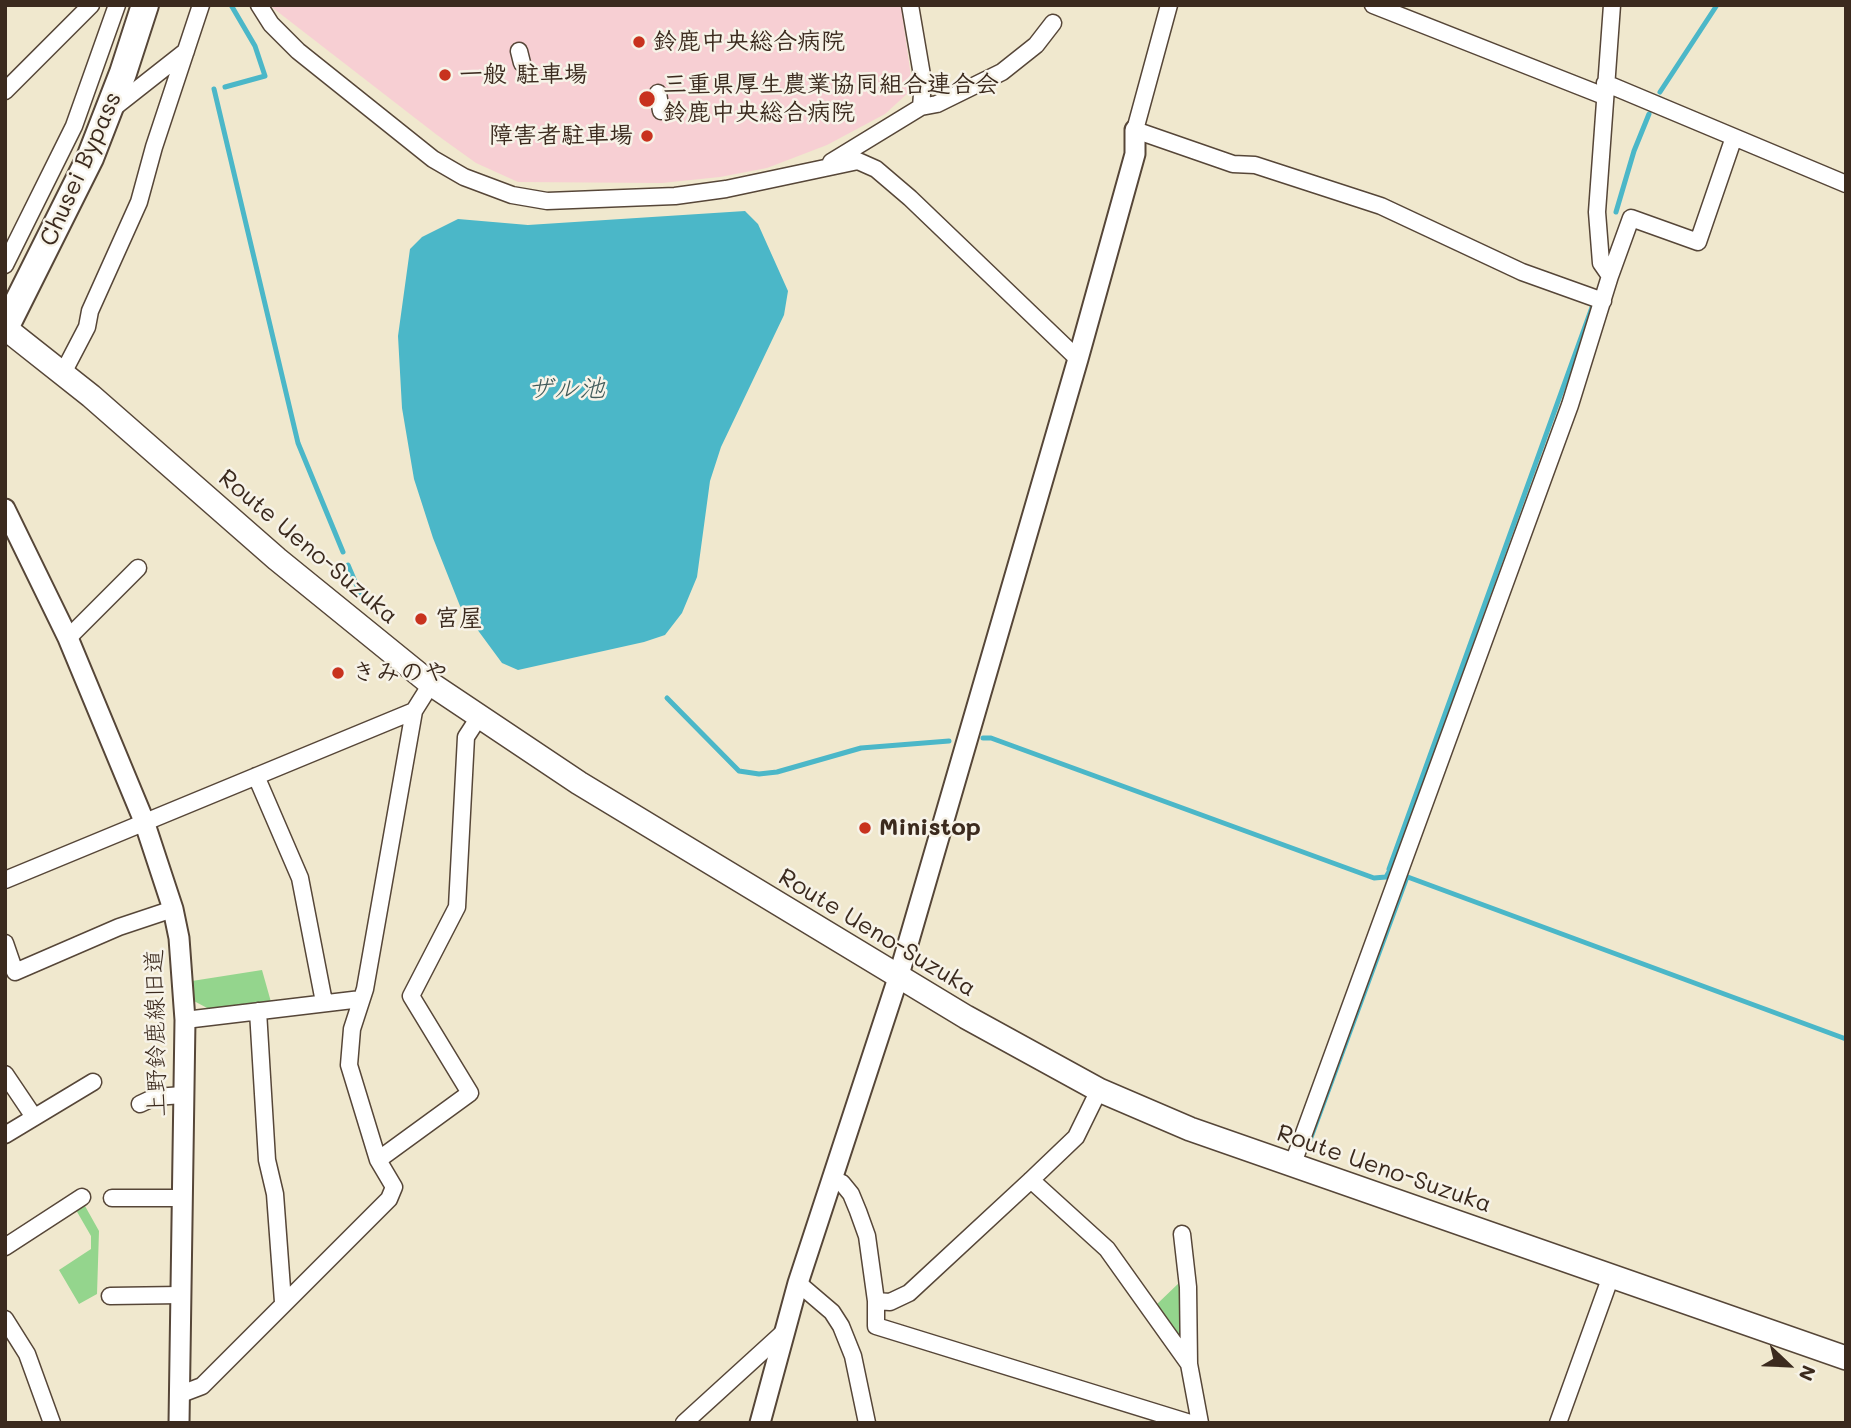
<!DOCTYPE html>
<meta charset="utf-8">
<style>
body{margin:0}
#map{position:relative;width:1851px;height:1428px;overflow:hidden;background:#f0e8ce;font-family:Mali,sans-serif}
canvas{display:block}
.frame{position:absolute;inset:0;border:7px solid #3b2a1e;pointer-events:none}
.north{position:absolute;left:1753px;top:1330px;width:70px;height:70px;-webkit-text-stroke:5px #f7f3e8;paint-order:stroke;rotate:113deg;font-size:19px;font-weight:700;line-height:28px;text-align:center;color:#3b2a1e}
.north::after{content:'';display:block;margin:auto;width:24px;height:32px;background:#3b2a1e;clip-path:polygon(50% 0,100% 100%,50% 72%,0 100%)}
</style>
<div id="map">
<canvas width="1851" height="1428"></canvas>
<div class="frame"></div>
<div class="north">N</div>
</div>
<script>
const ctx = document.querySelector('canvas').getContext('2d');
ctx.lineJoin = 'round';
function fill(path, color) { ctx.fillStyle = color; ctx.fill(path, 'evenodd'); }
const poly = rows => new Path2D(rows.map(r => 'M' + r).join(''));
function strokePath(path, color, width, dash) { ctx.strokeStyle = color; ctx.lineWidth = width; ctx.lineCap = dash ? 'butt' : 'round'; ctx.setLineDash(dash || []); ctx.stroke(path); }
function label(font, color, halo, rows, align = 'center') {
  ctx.font = font + ' Mali,"Klee One",sans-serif'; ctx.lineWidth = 5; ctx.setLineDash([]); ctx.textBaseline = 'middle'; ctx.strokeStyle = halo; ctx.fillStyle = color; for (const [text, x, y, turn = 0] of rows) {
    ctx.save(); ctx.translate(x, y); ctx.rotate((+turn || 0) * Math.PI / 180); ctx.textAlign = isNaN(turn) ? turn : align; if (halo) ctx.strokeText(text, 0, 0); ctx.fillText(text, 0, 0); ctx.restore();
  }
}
fill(poly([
 [269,5,901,5,911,77,908,93,885,114,827,145,767,168,720,177,662,183,518,182,476,163,437,135]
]), '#f7cfd3');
fill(poly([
 [262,970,271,1002,211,1010,192,1000,192,981],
 [85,1206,99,1231,97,1294,79,1304,59,1270,91,1249,91,1236,76,1210],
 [1181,1281,1186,1330,1177,1336,1156,1305]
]), '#94d58d');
fill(poly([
 [745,211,758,224,788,291,784,315,721,447,710,481,697,577,682,613,665,635,644,642,518,670,502,663,460,606,433,538,414,479,402,408,398,336,410,249,422,237,458,219,528,225]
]), '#4bb7c8');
strokePath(poly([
 [225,87,265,76,255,46,231,5],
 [214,89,298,443,343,552],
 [1660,92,1717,5],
 [1616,212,1634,151,1649,114],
 [348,565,362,598],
 [667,698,739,771,759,774,777,772,861,748,949,741],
 [983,738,991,738,1374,878,1386,877,1390,870],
 [1389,869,1595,299],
 [1405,876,1846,1039],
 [1310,1140,1407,877]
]), '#4bb7c8', 5);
const minor = poly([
 [259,5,271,24,298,51,433,159,464,177,512,195,547,201,675,196,726,189,858,161,876,169,910,198,1078,359],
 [1169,5,1135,130,1233,164,1255,165,1381,206,1522,272,1603,301],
 [1373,5,1604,96],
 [519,51,522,63],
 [1605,83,1846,184],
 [5,91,91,5],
 [658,93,661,111],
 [921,107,937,104,1002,72,1036,45,1053,23],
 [111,110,186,51],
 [831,162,921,107,923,81,910,5],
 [5,265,74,126,117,5],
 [1610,276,1631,218,1698,242,1734,137],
 [63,373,87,327,90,311,139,202,154,147,201,5],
 [68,638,138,568],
 [256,776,300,878,324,1002],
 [5,880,414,711],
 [5,943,15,972,119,927,173,909],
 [258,1011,267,1160,275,1194,283,1302],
 [185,1020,361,999],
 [5,1074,34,1117],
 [1099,1090,1076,1137,1031,1180,909,1293,890,1302,876,1301,876,1326,1190,1423],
 [140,1104,155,1097,183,1095],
 [5,1135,93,1082],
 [378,1160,470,1093,411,996,457,907,466,737,479,717],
 [1292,1166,1570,405,1610,276,1601,263,1597,212,1612,5],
 [831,1179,842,1183,851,1194,858,1211,867,1236,876,1301],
 [1031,1180,1107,1249,1189,1364],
 [112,1198,183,1198],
 [1182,1234,1188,1287,1189,1364,1200,1423],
 [5,1247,82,1197],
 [798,1283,832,1312,841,1326,853,1356,867,1423],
 [110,1296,181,1295],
 [5,1319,27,1354,52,1423],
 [181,1394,202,1386,389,1199,394,1187,378,1160,349,1065,352,1029,365,989,414,711,431,684],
 [684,1423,785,1331],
 [1558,1423,1611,1276]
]);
const tertiary = poly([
 [5,509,68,638,144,821,173,909,179,938,185,1020,179,1423],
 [760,1423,798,1283,898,978,1078,359,1135,154,1135,130]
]);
const secondary = poly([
 [5,328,91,396,277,559,431,684,579,783,966,1017,1099,1090,1190,1129,1846,1358]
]);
const trunk = poly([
 [5,328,90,158,123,73,145,5]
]);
strokePath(minor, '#564638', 19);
strokePath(tertiary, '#564638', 23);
strokePath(secondary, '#564638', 26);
strokePath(trunk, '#564638', 30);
strokePath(minor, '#fff', 16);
strokePath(tertiary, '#fff', 19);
strokePath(secondary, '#fff', 23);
strokePath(trunk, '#fff', 26);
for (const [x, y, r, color] of [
 [639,42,7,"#c8321e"],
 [445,75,7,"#c8321e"],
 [647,99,9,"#c8321e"],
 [647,136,7,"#c8321e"],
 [421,619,7,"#c8321e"],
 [338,673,7,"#c8321e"],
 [865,828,7,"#c8321e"]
]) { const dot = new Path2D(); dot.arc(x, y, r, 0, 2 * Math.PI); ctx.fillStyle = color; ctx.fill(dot); strokePath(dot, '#f7f3e8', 2.5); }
label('bold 24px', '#3b2a1e', '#f7f3e8', [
 ["鈴鹿中央総合病院",653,42],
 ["一般 駐車場",459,75],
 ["三重県厚生農業協同組合連合会",663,85],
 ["鈴鹿中央総合病院",663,113],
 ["障害者駐車場",633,136,"right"],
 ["宮屋",435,619],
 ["きみのや",352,673],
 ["Ministop",879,828]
], 'left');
label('24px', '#3b2a1e', '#f7f3e8', [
 ["Chusei Bypass",81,169,-66],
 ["Route Ueno-Suzuka",308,547,40],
 ["Route Ueno-Suzuka",877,933,31],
 ["上野鈴鹿線旧道",156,1033,-91],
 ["Route Ueno-Suzuka",1384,1169,19]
]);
label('italic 26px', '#415b5a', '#f7f3e8', [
 ["ザル池",566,389]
]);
</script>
